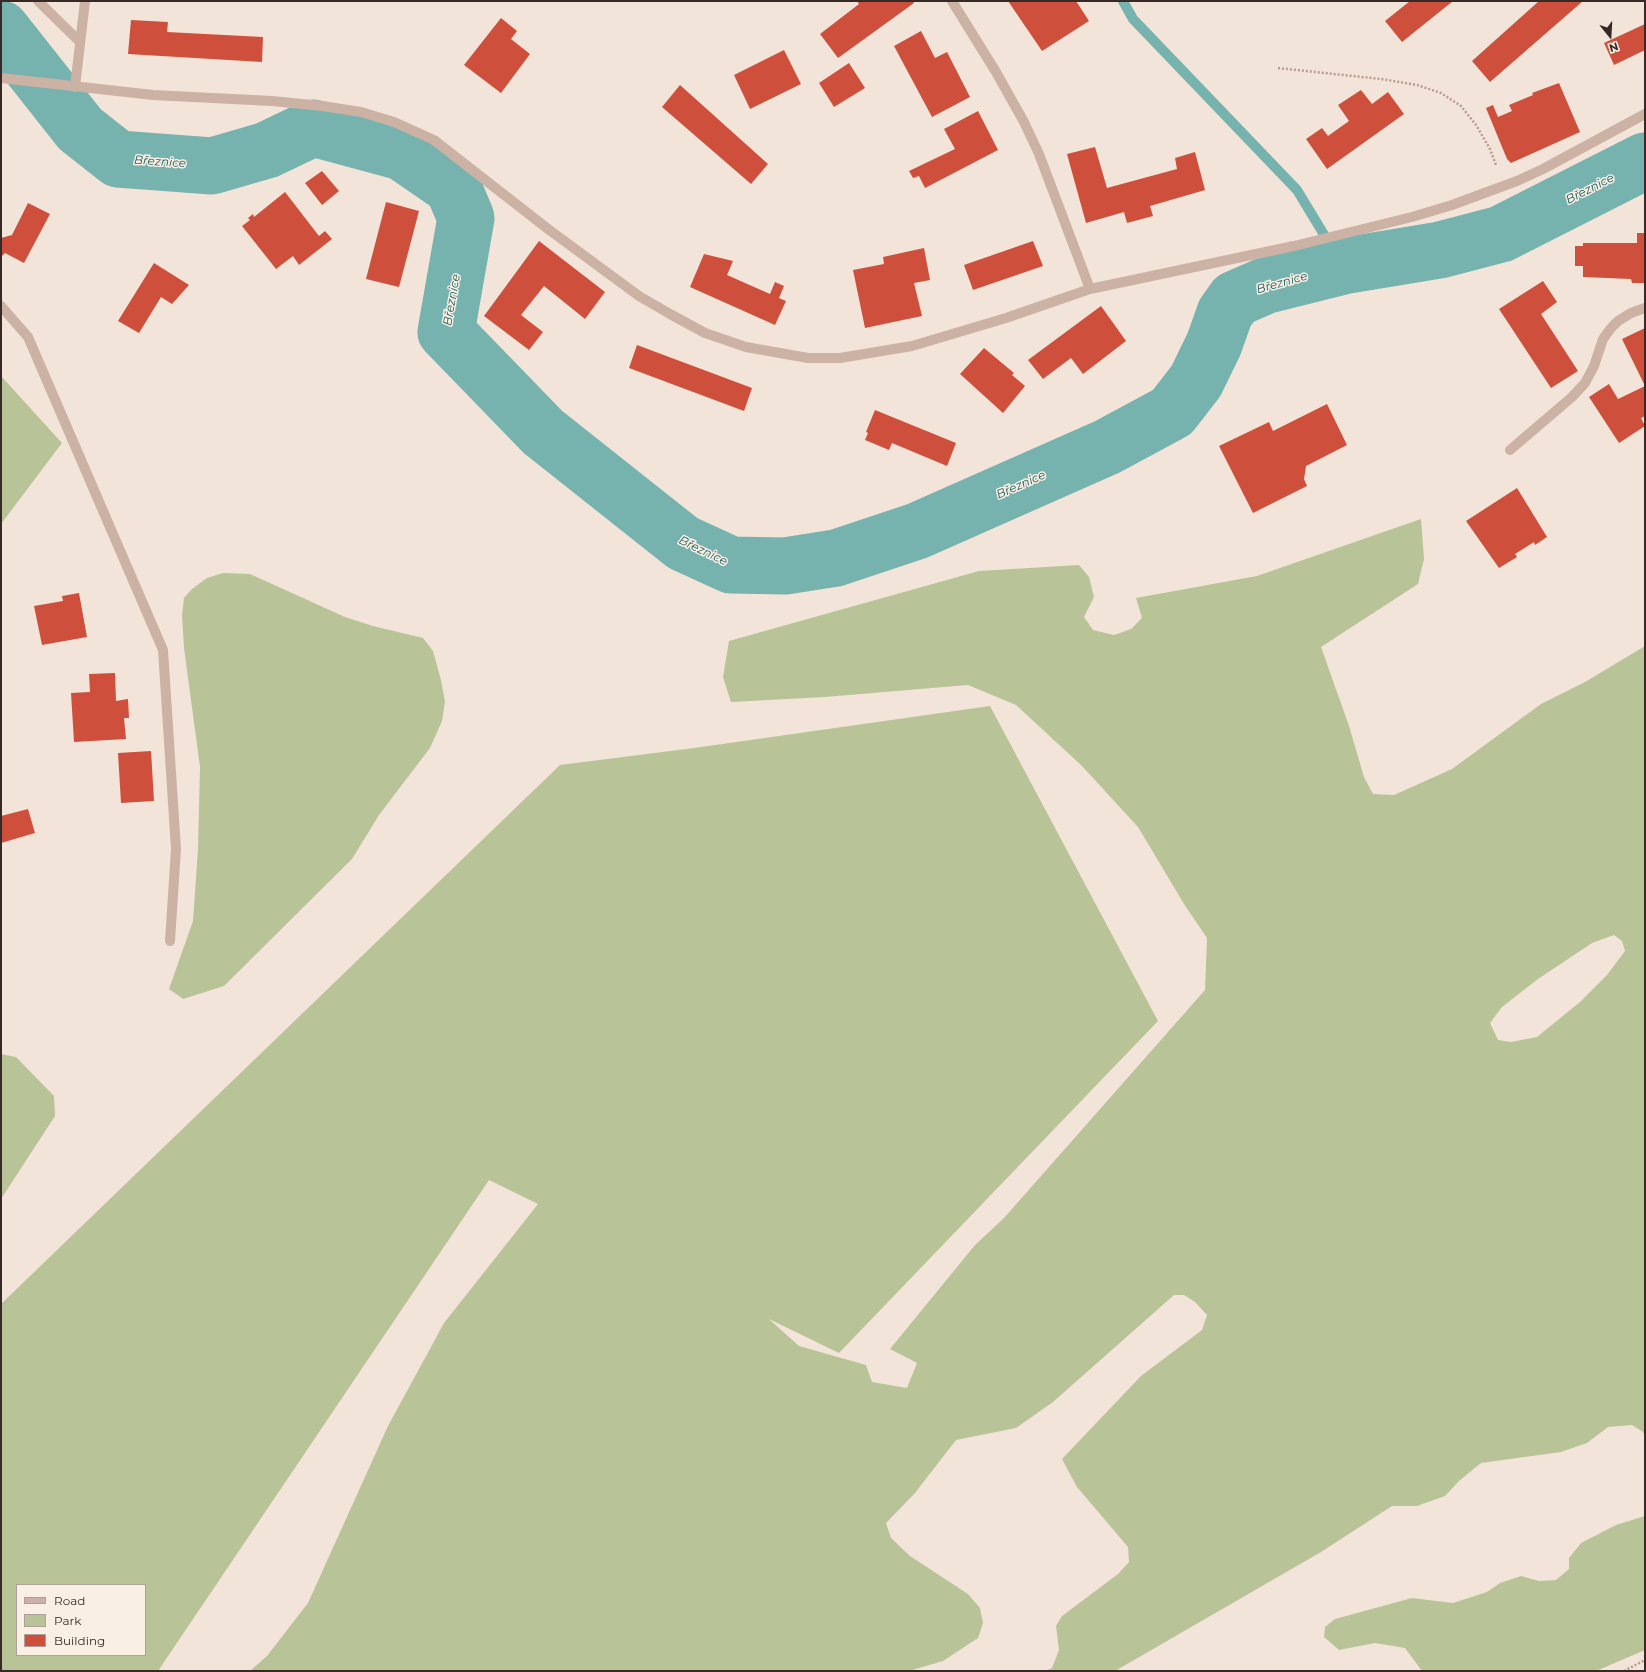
<!DOCTYPE html>
<meta charset="utf-8">
<style>
body{margin:0}
#map{position:relative;width:1646px;height:1672px;overflow:hidden;background:#f3e4d9;font-family:Montserrat,sans-serif}
canvas{display:block}
.frame{position:absolute;inset:0;border:2px solid #372a26;pointer-events:none}
.legend{position:absolute;left:16px;top:1584px;width:130px;height:72px;box-sizing:border-box;background:#faefe5;border:1px solid #aca099;margin:0;padding:5px 7px;list-style:none;font-size:12px;color:#372a26}
.legend li{display:flex;align-items:center;gap:8px;height:20px}
.legend b{width:20px;border:1px solid #aca099}
.north{position:absolute;left:1590px;top:16px;width:40px;height:40px;-webkit-text-stroke:3px #faefe5;paint-order:stroke;rotate:162deg;font-size:11px;font-weight:700;line-height:16px;text-align:center;color:#372a26}
.north::after{content:'';display:block;margin:auto;width:14px;height:18px;background:#372a26;clip-path:polygon(50% 0,100% 100%,50% 72%,0 100%)}
</style>
<div id="map">
<canvas width="1646" height="1672"></canvas>
<div class="frame"></div>
<ul class="legend">
<li><b style="height:5px;background:#ccb2a4"></b>Road</li>
<li><b style="height:11px;background:#b9c398"></b>Park</li>
<li><b style="height:11px;background:#ce503c"></b>Building</li>
</ul>
<div class="north">N</div>
</div>
<script>
const ctx = document.querySelector('canvas').getContext('2d');
ctx.lineJoin = 'round';
function fill(path, color) { ctx.fillStyle = color; ctx.fill(path, 'evenodd'); }
const poly = rows => new Path2D(rows.map(r => 'M' + r).join(''));
function strokePath(path, color, width, dash) { ctx.strokeStyle = color; ctx.lineWidth = width; ctx.lineCap = dash ? 'butt' : 'round'; ctx.setLineDash(dash || []); ctx.stroke(path); }
function label(font, color, halo, rows, align = 'center') {
  ctx.font = font + ' Montserrat,sans-serif'; ctx.lineWidth = 3; ctx.setLineDash([]); ctx.textBaseline = 'middle'; ctx.strokeStyle = halo; ctx.fillStyle = color; for (const [text, x, y, turn = 0] of rows) {
    ctx.save(); ctx.translate(x, y); ctx.rotate((+turn || 0) * Math.PI / 180); ctx.textAlign = isNaN(turn) ? turn : align; if (halo) ctx.strokeText(text, 0, 0); ctx.fillText(text, 0, 0); ctx.restore();
  }
}
fill(poly([
 [1,376,62,443,1,524],
 [1421,519,1424,559,1418,584,1321,647,1349,726,1364,777,1373,794,1394,795,1452,769,1541,704,1585,682,1645,646,1645,1436,1643,1432,1632,1425,1608,1427,1587,1443,1561,1452,1481,1463,1459,1481,1445,1496,1417,1506,1392,1506,1321,1552,1115,1671,1045,1671,1052,1668,1059,1650,1056,1626,1062,1616,1118,1574,1129,1562,1128,1547,1077,1487,1062,1459,1141,1376,1202,1330,1207,1315,1195,1302,1184,1295,1174,1295,1053,1402,1016,1428,956,1440,915,1493,886,1523,891,1538,910,1556,968,1594,980,1608,983,1623,978,1638,943,1661,909,1671,250,1671,267,1656,308,1603,388,1426,444,1323,538,1204,489,1180,158,1671,1,1671,1,1304,560,765,694,748,990,706,1158,1021,839,1353,769,1319,799,1346,866,1365,872,1382,907,1388,917,1363,890,1349,975,1245,1004,1218,1205,990,1207,938,1184,904,1138,827,1082,766,1016,705,968,685,825,697,731,702,723,677,729,641,979,571,1079,565,1089,577,1094,597,1084,617,1093,630,1114,635,1131,629,1142,618,1136,598,1257,576],
 [1614,935,1622,941,1625,951,1607,975,1580,1002,1537,1037,1511,1042,1498,1040,1490,1023,1502,1007,1538,979,1592,943],
 [17,1585,145,1585,145,1655,17,1655],
 [223,573,250,574,345,617,373,626,423,638,433,651,441,680,445,702,442,721,430,748,379,815,352,859,224,986,183,999,169,989,193,921,198,849,200,767,184,648,182,615,184,598,192,589,207,578],
 [1,1054,16,1057,54,1096,55,1116,1,1199],
 [1645,1516,1645,1650,1596,1671,1422,1671,1405,1648,1375,1643,1339,1650,1324,1637,1325,1627,1335,1619,1412,1598,1453,1603,1487,1592,1500,1583,1521,1576,1539,1581,1556,1580,1569,1569,1569,1558,1581,1543,1616,1525]
]), '#b9c398');
strokePath(poly([
 [1123,1,1133,19,1297,190,1343,266]
]), '#76b2ae', 10);
strokePath(poly([
 [1,29,80,129,118,159,212,166,267,150,313,128,402,152,453,187,466,218,446,332,543,432,683,543,731,565,785,566,836,558,917,531,1107,447,1172,412,1196,381,1214,344,1225,313,1235,299,1267,285,1343,266,1440,250,1501,234,1645,161]
]), '#76b2ae', 57);
fill(poly([
 [857,1,913,1,914,3,838,58,820,34,859,4],
 [1008,1,1076,1,1089,21,1042,51],
 [1410,1,1453,1,1402,42,1385,21],
 [1539,1,1583,1,1490,82,1472,61],
 [501,18,517,31,511,39,530,54,501,93,464,65],
 [131,20,168,22,167,32,263,37,262,62,128,54],
 [1645,24,1645,50,1614,65,1604,43],
 [921,31,935,58,947,52,970,97,932,117,894,46],
 [784,50,801,84,750,109,734,75],
 [849,63,865,88,834,107,819,83],
 [1559,83,1580,132,1511,163,1507,159,1486,108,1493,105,1498,117,1512,111,1509,105,1533,95,1532,93],
 [680,85,768,164,751,184,662,107],
 [1361,90,1372,104,1388,92,1404,114,1327,169,1306,139,1322,128,1328,136,1349,121,1338,105],
 [978,111,998,150,925,188,919,176,913,178,909,171,955,149,944,129],
 [1095,147,1107,188,1177,169,1175,158,1195,152,1205,190,1150,206,1153,216,1127,223,1124,212,1086,223,1067,154],
 [322,171,339,191,322,205,305,183],
 [285,192,319,236,325,231,332,239,299,265,293,256,276,269,242,226,250,220,248,218,253,214,254,217],
 [386,202,419,211,399,287,366,279],
 [28,203,50,214,24,263,5,253,1,257,1,238,12,235],
 [1637,233,1645,233,1645,283,1632,283,1631,279,1583,277,1583,266,1575,266,1575,246,1583,246,1583,243,1637,243],
 [539,241,605,292,585,319,544,286,521,315,543,332,529,350,484,316],
 [1033,241,1043,266,973,290,964,265],
 [924,248,930,280,914,283,922,316,865,328,853,270,884,264,883,257],
 [704,254,733,261,727,275,770,294,775,282,784,286,779,298,786,301,775,325,690,287],
 [154,263,189,285,172,304,161,297,139,333,118,321],
 [1543,281,1557,302,1541,314,1578,371,1551,388,1499,309],
 [1101,306,1126,341,1083,374,1071,358,1043,379,1028,360],
 [1645,328,1645,416,1641,418,1645,426,1619,443,1589,397,1609,384,1618,399,1645,386,1622,339],
 [637,345,752,388,744,411,629,368],
 [984,348,1014,373,1012,375,1025,386,1003,413,960,374],
 [1327,404,1347,445,1306,466,1304,479,1307,486,1253,513,1219,446,1269,422,1273,431],
 [875,410,956,443,947,466,892,443,889,450,865,440,868,433,866,432],
 [1517,488,1547,537,1535,545,1534,542,1515,554,1517,557,1499,568,1466,521],
 [79,593,87,637,42,645,34,606,63,601,62,596],
 [115,673,116,701,128,699,129,718,124,718,126,739,74,742,71,693,90,692,89,674],
 [151,751,154,801,121,803,118,753],
 [28,809,35,833,1,843,1,816]
]), '#ce503c');
strokePath(poly([
 [1278,68,1381,79,1417,85,1441,93,1461,106,1476,125,1490,149,1496,165],
 [1624,1671,1645,1660]
]), '#b89c8e', 2.5, [2, 2]);
strokePath(poly([
 [38,1,80,42],
 [952,1,996,72,1024,122,1039,154,1090,289],
 [1,78,153,95,272,101,322,106,361,112,394,122,434,140,548,229,639,296,670,314,705,333,746,347,808,358,840,358,912,346,1006,318,1090,289,1294,246,1412,217,1452,205,1517,181,1543,169,1645,114],
 [75,87,85,1],
 [1,306,28,337,163,650,176,849,170,941],
 [1510,450,1572,397,1585,383,1594,366,1603,339,1611,328,1618,321,1631,313,1645,308]
]), '#ccb2a4', 10);
label('italic 12px', '#195b58', '#faefe5', [
 ["Březnice",160,162,4],
 ["Březnice",1590,189,-27],
 ["Březnice",1282,283,-16],
 ["Březnice",452,300,-80],
 ["Březnice",1021,485,-24],
 ["Březnice",703,551,26]
]);
</script>
